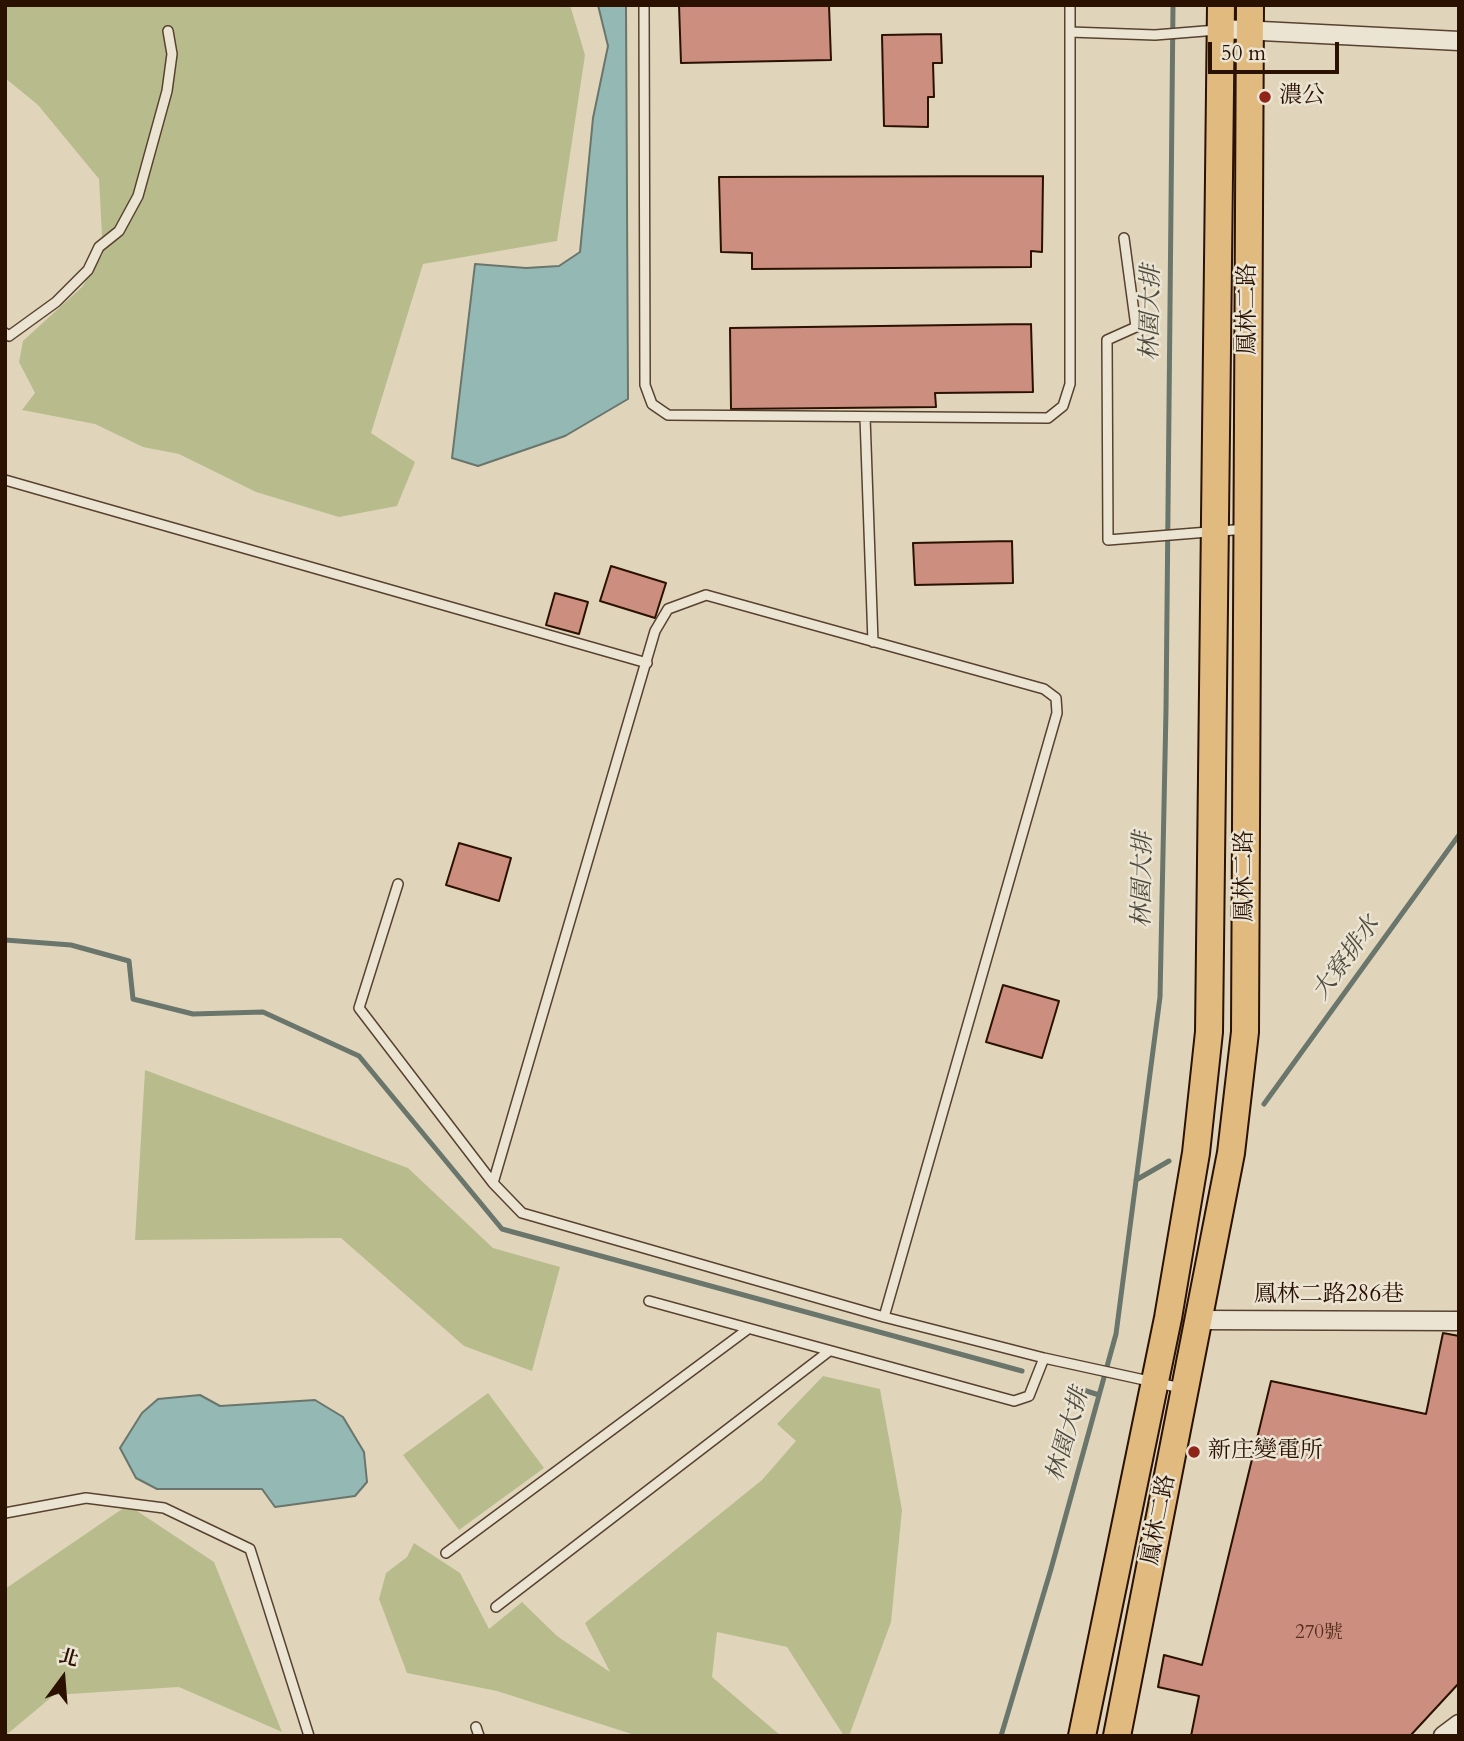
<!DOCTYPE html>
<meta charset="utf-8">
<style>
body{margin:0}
#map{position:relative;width:1464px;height:1741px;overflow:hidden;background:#e0d5bb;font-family:Cardo,"Noto Serif TC",serif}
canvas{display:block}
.frame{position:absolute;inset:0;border:7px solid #2b1100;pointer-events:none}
.north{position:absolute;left:28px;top:1643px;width:70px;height:70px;-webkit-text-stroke:5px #ebe4d3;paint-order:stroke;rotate:16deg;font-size:19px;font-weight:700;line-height:28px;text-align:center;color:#2b1100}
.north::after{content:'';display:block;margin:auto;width:24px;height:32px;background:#2b1100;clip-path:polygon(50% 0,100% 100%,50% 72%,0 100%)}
.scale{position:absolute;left:1208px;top:42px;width:131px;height:32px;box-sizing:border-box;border:4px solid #2b1100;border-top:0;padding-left:9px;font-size:21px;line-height:24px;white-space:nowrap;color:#2b1100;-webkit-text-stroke:5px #ebe4d3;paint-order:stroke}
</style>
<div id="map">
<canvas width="1464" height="1741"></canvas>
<div class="frame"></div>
<div class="north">北</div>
<div class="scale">50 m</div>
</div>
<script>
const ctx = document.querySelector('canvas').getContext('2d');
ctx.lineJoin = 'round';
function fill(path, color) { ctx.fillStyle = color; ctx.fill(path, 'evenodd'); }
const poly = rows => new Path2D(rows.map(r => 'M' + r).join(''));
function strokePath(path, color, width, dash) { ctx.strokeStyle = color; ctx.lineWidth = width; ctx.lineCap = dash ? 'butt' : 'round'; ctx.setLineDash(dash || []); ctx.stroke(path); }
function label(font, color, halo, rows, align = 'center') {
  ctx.font = font + ' Cardo,"Noto Serif TC",serif'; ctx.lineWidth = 5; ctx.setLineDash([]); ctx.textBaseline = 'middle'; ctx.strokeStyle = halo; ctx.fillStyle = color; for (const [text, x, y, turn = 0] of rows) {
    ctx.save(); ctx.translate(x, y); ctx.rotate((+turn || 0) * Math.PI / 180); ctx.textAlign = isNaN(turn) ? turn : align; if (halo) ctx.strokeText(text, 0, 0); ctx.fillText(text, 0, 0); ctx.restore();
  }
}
fill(poly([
 [5,5,570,5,585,55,557,241,423,264,371,433,415,462,397,506,339,517,256,492,179,454,143,447,95,424,22,410,35,393,19,362,23,341,82,287,103,254,99,179,38,105,5,78],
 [145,1070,408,1168,493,1248,560,1267,532,1371,464,1346,341,1238,135,1240],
 [823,1376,880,1389,902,1510,891,1622,849,1736,844,1736,787,1647,717,1632,712,1677,781,1736,638,1736,497,1691,407,1673,379,1599,386,1573,407,1557,414,1543,460,1573,489,1629,522,1602,557,1636,610,1672,585,1623,762,1480,796,1441,777,1424],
 [488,1393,544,1468,459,1530,403,1455],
 [128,1505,214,1562,282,1732,179,1687,54,1695,5,1736,5,1589]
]), '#b8bc8c');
const water = poly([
 [598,5,626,5,628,399,565,436,478,466,452,458,475,264,526,268,559,266,580,252,593,118,608,46,598,5],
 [200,1395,220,1406,315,1400,343,1417,364,1452,367,1482,355,1496,275,1507,262,1489,157,1489,136,1478,120,1448,142,1413,158,1399,200,1395]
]);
fill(water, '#94b8b4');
strokePath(water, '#6a756c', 2);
strokePath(poly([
 [5,940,71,945,129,961,133,999,193,1014,263,1012,359,1056,502,1229,1022,1371],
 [1264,1104,1459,835],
 [1136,1180,1169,1161],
 [1077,1388,1099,1395],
 [1001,1736,1051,1569,1116,1334,1160,997,1166,710,1173,5]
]), '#6a756c', 5);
const building = poly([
 [679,5,829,5,831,60,681,63,679,5],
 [941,34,942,63,933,63,934,97,928,97,928,127,884,126,882,35,941,34],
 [1043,176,1042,252,1031,251,1031,267,752,269,752,253,721,252,719,177,1043,176],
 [1031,324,1033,392,935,393,936,407,731,409,730,328,1031,324],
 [1012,541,1013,583,915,585,913,543,1012,541],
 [611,566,666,583,655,618,600,601,611,566],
 [555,593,588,602,579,634,546,625,555,593],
 [459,843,511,858,499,901,446,885,459,843],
 [1003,985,1059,1001,1042,1058,986,1042,1003,985],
 [1443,1333,1459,1336,1459,1683,1410,1736,1191,1736,1199,1696,1158,1687,1164,1655,1202,1665,1271,1381,1426,1414,1443,1333]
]);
fill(building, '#cc8e7e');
strokePath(building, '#2b1100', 2);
const service = poly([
 [644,5,645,385,652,404,668,415,1048,418,1063,406,1070,384,1070,5],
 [1070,32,1155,35,1217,30],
 [1124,238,1136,327,1107,340,1108,540,1246,529],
 [5,333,9,336,56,302,88,270,99,247,119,231,138,196,167,91,172,54,168,31],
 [865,417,873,642],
 [5,480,647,663],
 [398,884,359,1008,493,1183,522,1213,884,1317,1044,1358,1181,1388],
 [493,1183,655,631,668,609,706,595,1044,689,1056,698,1057,713,884,1317],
 [649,1301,1014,1401,1029,1396,1044,1358],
 [5,1513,86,1498,164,1508,250,1549,309,1736],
 [446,1553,748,1329],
 [496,1607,828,1352],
 [476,1727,479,1736]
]);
const minor = poly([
 [1222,29,1459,41],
 [1200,1320,1459,1321],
 [1443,1736,1459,1724]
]);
const primary = poly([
 [1082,1736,1168,1318,1196,1153,1209,1032,1221,5],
 [1117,1736,1231,1153,1245,1032,1250,5]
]);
strokePath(service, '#58422f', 12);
strokePath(minor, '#58422f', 21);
strokePath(primary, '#2b1100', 30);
strokePath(service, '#ebe4d3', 9);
strokePath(minor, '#ebe4d3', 18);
strokePath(primary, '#e0ba7e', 26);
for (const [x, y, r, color] of [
 [1265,97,7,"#8f2418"],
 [1194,1452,7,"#8f2418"]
]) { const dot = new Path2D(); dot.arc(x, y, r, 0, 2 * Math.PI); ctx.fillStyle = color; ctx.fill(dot); strokePath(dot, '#ebe4d3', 2.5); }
label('19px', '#533020', null, [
 ["270號",1319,1634]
]);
label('23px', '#2b1100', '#ebe4d3', [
 ["濃公",1279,97],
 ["新庄變電所",1208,1452]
], 'left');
label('23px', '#2b1100', '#ebe4d3', [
 ["鳳林二路",1249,309,-90],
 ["鳳林二路",1246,876,-90],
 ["鳳林二路286巷",1329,1296],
 ["鳳林二路",1160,1520,-79]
]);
label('italic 24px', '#504b3f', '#ebe4d3', [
 ["林園大排",1152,313,-89],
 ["林園大排",1144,880,-89],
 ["大寮排水",1347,959,-54],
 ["林園大排",1069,1435,-74]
]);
</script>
